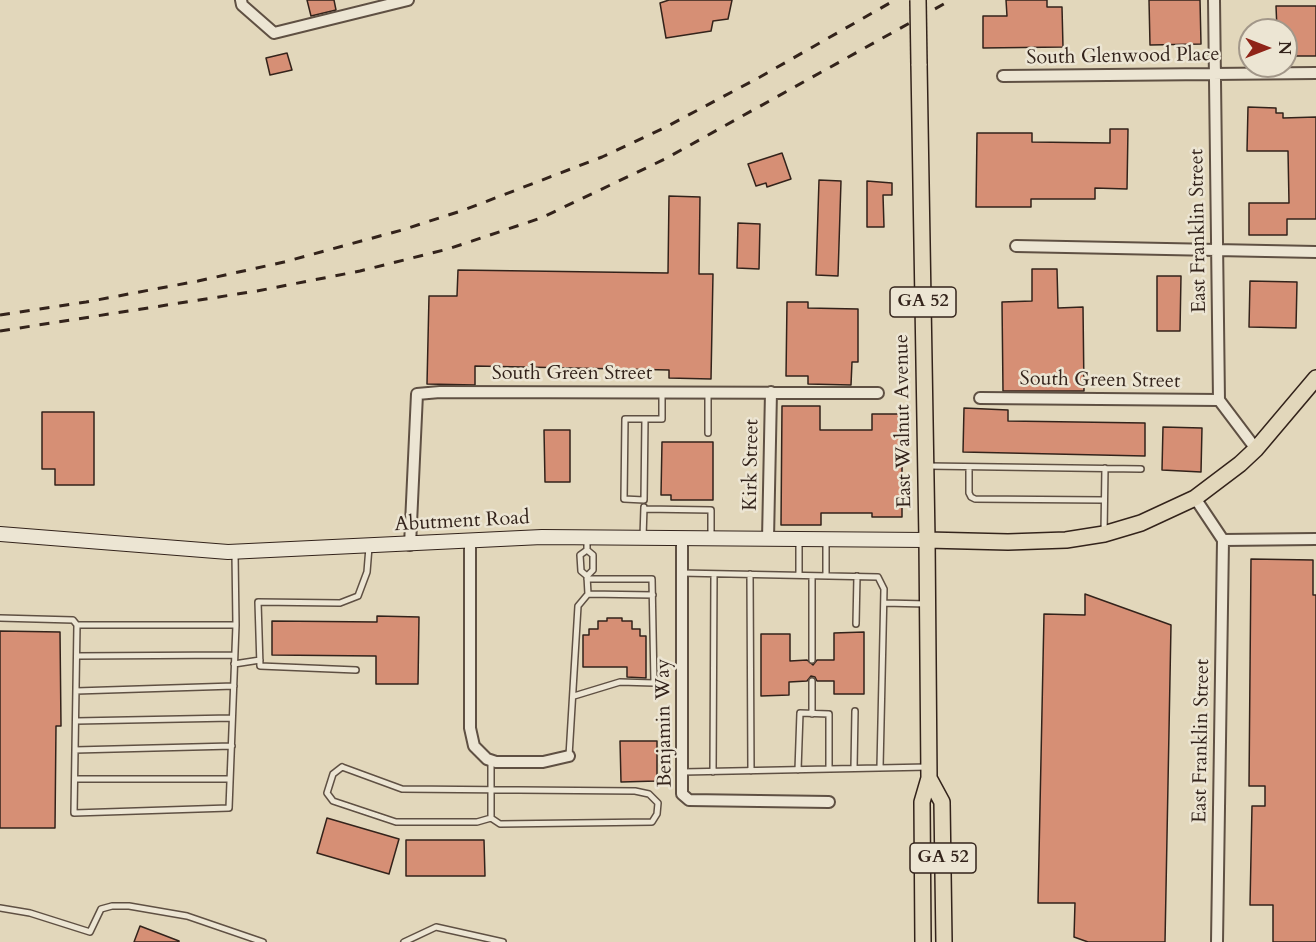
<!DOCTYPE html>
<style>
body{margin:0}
#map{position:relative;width:1316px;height:942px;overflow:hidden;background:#e2d7bb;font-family:Cardo,serif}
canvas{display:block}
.north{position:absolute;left:1238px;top:18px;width:60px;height:60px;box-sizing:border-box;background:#ece5d3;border:2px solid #a29789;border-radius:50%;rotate:90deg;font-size:16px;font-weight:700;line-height:24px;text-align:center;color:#33231b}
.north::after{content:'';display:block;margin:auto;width:21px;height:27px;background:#8f2418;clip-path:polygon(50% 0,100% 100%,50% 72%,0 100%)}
</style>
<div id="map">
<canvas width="1316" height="942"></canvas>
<div class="north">N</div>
</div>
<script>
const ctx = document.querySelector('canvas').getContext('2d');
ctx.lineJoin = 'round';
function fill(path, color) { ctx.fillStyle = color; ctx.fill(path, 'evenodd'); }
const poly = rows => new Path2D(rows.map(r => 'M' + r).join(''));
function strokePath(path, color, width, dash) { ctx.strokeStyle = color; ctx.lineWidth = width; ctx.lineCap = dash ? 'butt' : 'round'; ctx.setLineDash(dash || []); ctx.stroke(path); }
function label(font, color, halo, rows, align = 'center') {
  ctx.font = font + ' Cardo,serif'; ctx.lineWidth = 5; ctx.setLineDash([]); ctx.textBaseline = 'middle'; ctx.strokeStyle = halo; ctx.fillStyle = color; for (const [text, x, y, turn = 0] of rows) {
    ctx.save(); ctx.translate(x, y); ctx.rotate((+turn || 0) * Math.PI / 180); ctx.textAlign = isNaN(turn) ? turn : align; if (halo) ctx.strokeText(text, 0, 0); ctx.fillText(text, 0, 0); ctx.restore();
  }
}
const building = poly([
 [307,0,334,0,336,10,311,16,307,0],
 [669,0,732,0,728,19,713,21,711,31,666,38,660,3,669,0],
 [1006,0,1047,0,1047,7,1062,7,1063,47,983,48,983,16,1007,16,1006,0],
 [1149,0,1200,0,1201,44,1150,45,1149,0],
 [1276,6,1316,6,1316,56,1286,56,1286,30,1277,30,1276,6],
 [287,53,292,70,270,75,266,58,287,53],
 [1248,107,1276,108,1276,113,1283,113,1283,118,1316,117,1316,219,1287,219,1287,235,1249,235,1249,203,1289,203,1288,151,1247,151,1248,107],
 [1110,129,1128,129,1127,189,1095,188,1095,199,1031,199,1031,207,976,207,977,133,1032,133,1032,142,1110,143,1110,129],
 [782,153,791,179,767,187,766,183,756,186,748,164,782,153],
 [819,180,841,181,838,276,816,275,819,180],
 [867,181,892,183,892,195,883,195,884,227,867,227,867,181],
 [669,196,700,197,699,274,713,274,711,379,669,378,669,370,475,366,475,385,427,384,429,296,457,296,458,270,668,273,669,196],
 [738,223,760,224,759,269,737,268,738,223],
 [1032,269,1057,269,1058,308,1083,307,1084,391,1003,391,1002,302,1032,301,1032,269],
 [1157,276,1181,276,1180,331,1157,331,1157,276],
 [1250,281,1297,282,1296,328,1249,327,1250,281],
 [787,302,808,302,808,308,858,309,858,362,852,362,851,385,808,384,808,376,786,376,787,302],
 [782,406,820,406,820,430,872,430,872,414,902,414,902,517,872,517,872,513,821,513,821,525,781,525,782,406],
 [964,408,1008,410,1008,421,1145,423,1145,456,963,452,964,408],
 [42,412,94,412,94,485,55,485,55,469,42,469,42,412],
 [1163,427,1202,428,1201,472,1162,470,1163,427],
 [544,430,570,430,570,482,545,482,544,430],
 [662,442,713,442,713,500,671,500,671,495,661,495,662,442],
 [1251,559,1313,560,1313,595,1316,595,1316,942,1273,942,1273,905,1250,905,1252,806,1265,806,1265,786,1249,786,1251,559],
 [1085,594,1171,625,1165,942,1088,942,1074,937,1075,903,1038,903,1044,614,1085,615,1085,594],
 [377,616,419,617,418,684,376,684,376,656,272,655,272,621,377,622,377,616],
 [607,618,622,618,622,621,632,621,632,629,640,629,640,636,646,636,646,678,627,677,627,667,583,667,583,635,589,635,589,629,598,629,598,621,607,621,607,618],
 [0,631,60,632,61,726,56,726,55,828,0,828,0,631],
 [864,632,864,694,834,694,834,681,817,681,815,677,811,676,807,681,789,682,789,695,761,696,761,634,790,634,790,661,807,660,813,665,817,660,834,660,834,633,864,632],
 [620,741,657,741,657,781,621,782,620,741],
 [327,818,399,839,389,874,317,853,327,818],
 [406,840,484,840,485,876,406,876,406,840],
 [140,926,179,941,179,942,134,942,140,926]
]);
fill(building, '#d68f75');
strokePath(building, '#33231b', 1.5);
const lane = poly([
 [645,419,644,500,624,499,625,419,662,419,662,392],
 [708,433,708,393],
 [928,466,1141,469],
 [969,467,969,493,971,497,975,499,1103,500],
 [644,509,711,510,711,537],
 [1104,533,1105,468],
 [643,537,644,507],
 [587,550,580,555,581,571,587,576],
 [235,554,236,625,77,625,74,813,229,808,236,625],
 [681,573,878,577,884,589,880,767],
 [750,574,751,771],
 [799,575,799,541],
 [826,576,826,541],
 [588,594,653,595],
 [884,603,927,604],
 [0,618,73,620,77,625],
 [856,624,857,576],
 [77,656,234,655],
 [812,660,812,576],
 [234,664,260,660],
 [356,670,260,666,258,602,340,603,358,596,367,572,369,547],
 [76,691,234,686],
 [574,696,620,682,654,683,652,579,587,579],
 [812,714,812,681],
 [76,721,232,718],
 [75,750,232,746],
 [569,756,578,606,588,594,587,576,593,570,593,555,587,550,587,539],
 [491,761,491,818],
 [342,767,402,789,635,791,649,794,658,803,657,814,652,822,500,824,491,818,477,822,396,822,333,801,327,793,333,774,342,767],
 [854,768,855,711],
 [798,770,800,713,829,714,829,769],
 [683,772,928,767],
 [713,772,714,574],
 [75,779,230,779],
 [0,908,30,913,90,932,101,909,112,906,129,906,187,916,263,942],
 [404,942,436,927,503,942]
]);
const street = poly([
 [241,0,242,5,274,33,408,0],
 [1214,0,1219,400,1256,449],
 [1003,76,1316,73],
 [1016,246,1316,252],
 [980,398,1219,400],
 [1195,498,1223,540],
 [682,538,682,794,689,800,829,802],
 [768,539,771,392],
 [1223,540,1316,539],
 [470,541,470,728,474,746,487,759,496,762,543,762,569,756],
 [410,545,417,394,440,392,878,393],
 [1217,942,1223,540]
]);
const secondary = poly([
 [0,534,228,552,542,537,927,540]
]);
const primary = poly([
 [919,64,927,540,929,778,922,802,923,942],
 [927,540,1008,542,1066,540,1104,534,1141,523,1195,498,1240,464,1256,449,1316,378],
 [929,778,942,802,944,942]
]);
strokePath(lane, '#5f5043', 8);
strokePath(street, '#5f5043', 14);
strokePath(secondary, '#33231b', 16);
strokePath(primary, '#33231b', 18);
strokePath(lane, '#ece5d3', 5);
strokePath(street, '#ece5d3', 10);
strokePath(secondary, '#ece5d3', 14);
strokePath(primary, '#e2d7bb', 15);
strokePath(poly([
 [0,315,86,302,198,281,284,262,402,230,464,210,602,157,664,128,760,77,895,0],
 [0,331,257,291,360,271,448,249,541,218,665,159,951,0]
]), '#33231b', 3, [10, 10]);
const primaryBridge = poly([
 [918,0,919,64]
]);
strokePath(primaryBridge, '#33231b', 18, []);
strokePath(primaryBridge, '#e2d7bb', 15);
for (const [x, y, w] of [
 [923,302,66],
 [943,858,66]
]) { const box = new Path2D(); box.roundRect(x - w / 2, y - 15, w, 30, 4.5); ctx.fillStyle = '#ece5d3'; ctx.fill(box); strokePath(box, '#33231b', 1.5); }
label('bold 18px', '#33231b', null, [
 ["GA 52",923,302],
 ["GA 52",943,858]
]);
label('20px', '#33231b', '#ece5d3', [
 ["South Glenwood Place",1123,57,-1],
 ["East Franklin Street",1199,231,-91],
 ["South Green Street",572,374],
 ["South Green Street",1100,381,1],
 ["East Walnut Avenue",904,421,-91],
 ["Kirk Street",752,465,-89],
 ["Abutment Road",462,522,-3],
 ["Benjamin Way",665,723,-91],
 ["East Franklin Street",1202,741,-89]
]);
</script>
